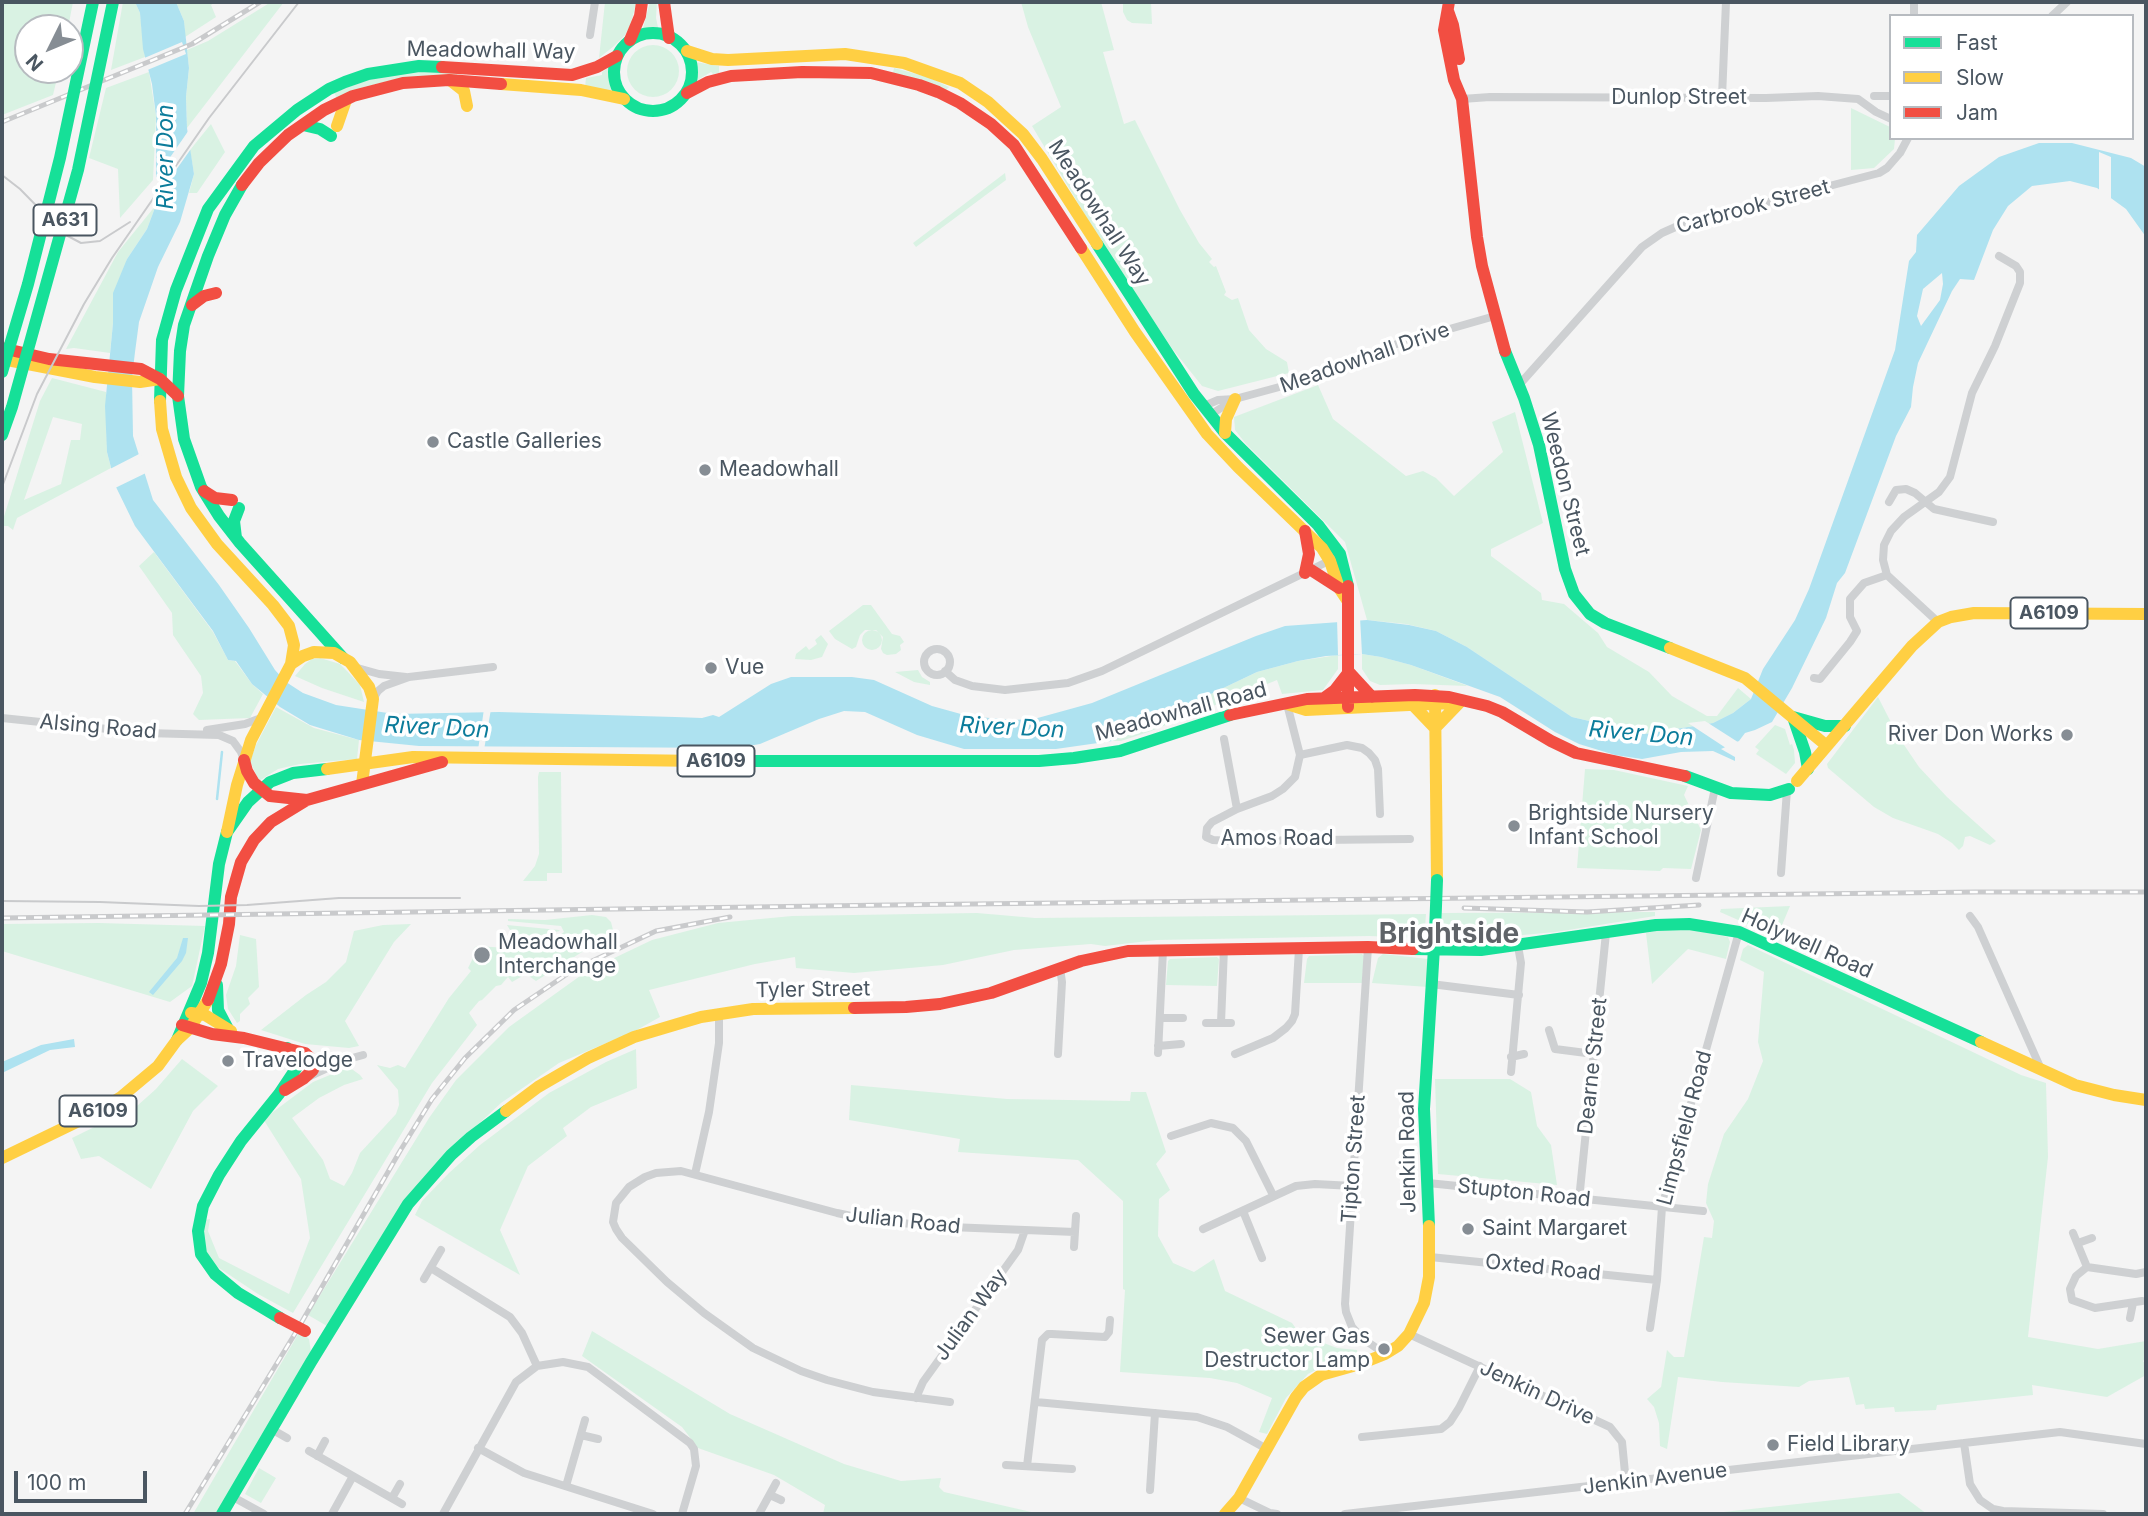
<!DOCTYPE html>
<style>
body{margin:0}
#map{position:relative;width:2148px;height:1516px;overflow:hidden;background:#f4f4f4;font-family:Inter,sans-serif}
canvas{display:block}
.frame{position:absolute;inset:0;border:4px solid #4a5661;pointer-events:none}
.legend{position:absolute;left:1889px;top:14px;width:245px;height:126px;box-sizing:border-box;background:#fff;border:2px solid #b7bbc0;margin:0;padding:9px 12px;list-style:none;font-size:21px;color:#4a5661}
.legend li{display:flex;align-items:center;gap:14px;height:35px}
.legend b{width:35px;border:2px solid #b7bbc0}
.north{position:absolute;left:14px;top:14px;width:70px;height:70px;box-sizing:border-box;background:#fff;border:2px solid #b7bbc0;border-radius:50%;rotate:227deg;font-size:19px;font-weight:700;line-height:28px;text-align:center;color:#4a5661}
.north::after{content:'';display:block;margin:auto;width:24px;height:32px;background:#868d94;clip-path:polygon(50% 0,100% 100%,50% 72%,0 100%)}
.scale{position:absolute;left:14px;top:1471px;width:133px;height:32px;box-sizing:border-box;border:4px solid #4a5661;border-top:0;padding-left:9px;font-size:21px;line-height:24px;white-space:nowrap;color:#4a5661;-webkit-text-stroke:5px #fff;paint-order:stroke}
</style>
<div id="map">
<canvas width="2148" height="1516"></canvas>
<div class="frame"></div>
<ul class="legend">
<li><b style="height:9px;background:#16e098"></b>Fast</li>
<li><b style="height:9px;background:#ffcf43"></b>Slow</li>
<li><b style="height:9px;background:#f24e42"></b>Jam</li>
</ul>
<div class="north">N</div>
<div class="scale">100 m</div>
</div>
<script>
const ctx = document.querySelector('canvas').getContext('2d');
ctx.lineJoin = 'round';
function fill(path, color) { ctx.fillStyle = color; ctx.fill(path, 'evenodd'); }
const poly = rows => new Path2D(rows.map(r => 'M' + r).join(''));
function strokePath(path, color, width, dash) { ctx.strokeStyle = color; ctx.lineWidth = width; ctx.lineCap = dash ? 'butt' : 'round'; ctx.setLineDash(dash || []); ctx.stroke(path); }
function label(font, color, halo, rows, align = 'center') {
  ctx.font = font + ' Inter,sans-serif'; ctx.lineWidth = 7; ctx.setLineDash([]); ctx.textBaseline = 'middle'; ctx.strokeStyle = halo; ctx.fillStyle = color; for (const [text, x, y, turn = 0] of rows) {
    ctx.save(); ctx.translate(x, y); ctx.rotate((+turn || 0) * Math.PI / 180); ctx.textAlign = isNaN(turn) ? turn : align; if (halo) ctx.strokeText(text, 0, 0); ctx.fillText(text, 0, 0); ctx.restore();
  }
}
fill(poly([
 [2,2,73,2,68,28,28,28,28,70,59,70,53,95,2,115],
 [123,2,135,2,140,13,145,57,111,70],
 [176,2,215,2,211,5,216,17,185,37,184,21],
 [271,2,284,2,187,128,186,97,189,68,187,50,208,41],
 [605,2,636,2,636,4,630,26,625,35,614,46,599,58],
 [650,2,657,2,656,18,659,32,642,32],
 [1021,2,1101,2,1114,50,1103,52,1124,124,1135,120,1180,210,1199,243,1212,259,1209,262,1214,267,1216,266,1226,292,1224,295,1232,300,1238,298,1249,330,1266,349,1287,362,1289,373,1218,391,1202,386,1171,347,1100,240,1032,126,1061,107,1028,27],
 [1123,2,1151,2,1152,24,1132,23,1127,20,1123,12],
 '627 71a26 26 0 1 1 52 0a26 26 0 1 1-52 0Z',
 [695,62,719,66,719,73,713,74,711,72,696,81,697,74],
 [610,67,609,74,614,91,585,87,586,78,602,75,602,72],
 [894,68,928,77,949,87,946,90,893,73],
 [439,71,457,72,457,75,401,78,364,87,337,98,334,93,364,81,404,73],
 [149,72,156,116,153,180,120,218,118,169,89,158,106,88],
 [1851,108,1890,127,1891,138,1895,139,1894,149,1874,168,1851,170],
 [211,124,225,152,197,193,189,193,194,174,190,150],
 [1005,173,1006,180,916,247,913,243],
 [156,205,147,229,127,259,113,323,110,353,74,348,66,349,118,252],
 [52,378,106,392,107,452,111,468,17,518,13,530,8,526,2,526,2,523,40,401],
 [53,417,82,424,80,440,71,440,61,484,24,500],
 [1318,385,1333,419,1406,476,1423,471,1436,478,1454,496,1503,452,1492,422,1515,412,1543,523,1491,549,1491,556,1541,593,1542,600,1564,604,1598,633,1607,647,1649,672,1672,696,1707,716,1717,716,1738,688,1751,699,1733,713,1713,723,1645,734,1572,717,1467,647,1436,631,1406,624,1367,620,1345,542,1246,444,1235,430,1234,417],
 [154,552,213,632,228,660,235,661,252,684,263,694,250,718,199,720,193,714,203,693,201,676,173,635,172,613,139,566],
 [863,605,871,605,892,634,900,636,904,642,900,645,901,650,896,654,887,655,883,653,881,649,883,637,876,630,865,630,860,635,856,647,852,649,835,639,829,631],
 '862 640a10 10 0 1 1 20 0a10 10 0 1 1-20 0Z',
 [821,635,828,644,822,657,811,660,795,659,796,654,806,646,809,650,817,644,815,640],
 [1362,654,1381,657,1411,665,1468,686,1413,684,1380,685,1370,681,1362,669],
 [1338,655,1338,669,1323,690,1282,694,1277,680,1151,731,1121,741,1112,741,1257,672,1298,661],
 [320,658,340,664,347,671,360,685,364,702,322,688,295,676,305,664,312,659],
 [918,670,922,677,930,682,930,685,914,682,895,672],
 [1878,697,1898,736,1919,767,1947,797,1996,841,1990,845,1970,836,1965,837,1963,846,1959,850,1952,843,1938,834,1893,818,1874,807,1828,768,1827,764],
 [276,707,314,728,359,740,357,759,300,764,278,769,259,781,250,761,256,745],
 [1775,725,1785,729,1790,745,1792,744,1794,750,1795,763,1786,774,1756,754,1759,750,1755,747],
 [1585,769,1614,770,1688,786,1684,795,1701,830,1691,869,1663,868,1660,871,1577,868],
 [539,772,561,772,562,873,547,873,547,881,523,881,535,866,539,854,538,777],
 [1790,906,1777,937,1720,912,1721,909],
 [1655,912,1655,916,1556,932,1512,936,1453,936,1442,926,1442,913],
 [977,913,1035,918,1426,914,1425,928,1417,938,1369,936,1157,940,1105,946,1091,944,1014,950,943,965,854,973,796,968,795,957,755,964,649,990,660,1017,635,1031,559,1063,501,1103,454,1147,327,1326,308,1315,429,1118,456,1080,509,1027,587,971,652,940,718,923,792,916],
 [592,915,606,917,611,922,613,930,609,935,536,981,526,974,512,982,508,977,501,985,496,986,482,1000,479,1001,469,1013,477,1025,432,1083,293,1313,258,1294,213,1264,203,1246,204,1220,210,1219,208,1231,219,1258,289,1294,310,1238,301,1179,265,1122,265,1118,313,1082,349,1067,360,1075,363,1079,344,1085,319,1098,292,1118,323,1160,330,1179,344,1186,352,1173,360,1153,396,1114,399,1105,398,1090,377,1065,390,1068,398,1065,405,1068,449,998,471,971,468,968,472,960,474,948,477,946,507,948,560,935,564,932,561,926,508,921,508,919,545,920],
 [99,923,205,926,192,986,170,1002,2,951,2,924],
 [411,924,394,942,345,1021,359,1046,349,1048,305,1044,261,1030,306,995,326,982,346,962,354,931,383,925],
 [507,925,559,930,560,931,508,942,513,935],
 [1665,929,1688,929,1728,937,1730,942,1726,959,1688,949,1652,984,1646,933],
 [240,935,256,939,259,987,248,998,250,1004,240,1014,240,1021,237,1023,228,1009,226,995,236,966],
 [1748,945,2021,1075,2046,1083,2048,1157,2028,1337,2098,1349,2146,1341,2146,1358,2143,1361,2146,1365,2146,1375,2107,1397,2032,1385,2033,1395,1937,1405,1936,1410,1895,1412,1894,1407,1865,1409,1864,1404,1856,1405,1849,1377,1809,1381,1799,1387,1722,1382,1678,1377,1667,1449,1660,1446,1659,1423,1654,1407,1647,1399,1661,1387,1667,1350,1674,1357,1684,1357,1704,1237,1712,1238,1714,1221,1706,1203,1708,1184,1724,1134,1748,1099,1763,1061,1758,1042,1764,972,1740,960,1743,949],
 [1362,954,1364,956,1362,983,1304,983,1307,959,1309,956],
 [1383,954,1428,959,1428,987,1372,983,1378,958],
 [1217,957,1219,959,1217,986,1166,985,1168,961,1170,959],
 [636,1049,637,1088,591,1107,563,1128,567,1136,528,1166,500,1230,520,1275,415,1215,422,1201,449,1173,480,1145,549,1093,606,1062],
 [182,1059,218,1086,193,1111,151,1189,99,1156,81,1159,72,1138,137,1106,156,1089],
 [1435,1079,1510,1079,1531,1092,1537,1126,1551,1145,1557,1185,1438,1174],
 [851,1085,1007,1099,1130,1101,1131,1092,1146,1092,1166,1152,1156,1164,1170,1190,1159,1199,1158,1236,1173,1263,1194,1272,1214,1259,1225,1291,1292,1323,1300,1334,1337,1348,1357,1350,1358,1358,1330,1363,1308,1374,1286,1398,1267,1434,1259,1432,1272,1398,1237,1383,1210,1378,1120,1372,1125,1290,1123,1289,1123,1201,1078,1160,958,1152,960,1139,849,1120],
 [300,1331,309,1339,311,1352,216,1514,193,1514],
 [592,1331,730,1414,844,1464,901,1481,941,1478,939,1487,944,1492,1040,1514,823,1514,825,1505,774,1475,698,1448,682,1427,582,1356],
 [259,1468,276,1478,261,1503,245,1494],
 [1899,1493,1927,1514,1705,1514]
]), '#d9f2e3');
fill(poly([
 [135,2,176,2,184,21,189,68,186,97,187,128,194,174,180,222,158,267,139,322,135,352,132,378,133,436,153,500,219,585,249,628,275,670,286,682,303,693,336,705,394,714,499,712,675,717,702,718,713,715,719,717,771,684,791,677,852,677,874,680,932,706,968,716,1012,720,1034,719,1092,703,1256,636,1285,626,1367,620,1409,625,1436,631,1467,647,1572,717,1645,734,1713,723,1733,713,1751,699,1763,669,1795,620,1809,589,1895,350,1909,261,1916,252,1917,235,1959,186,1999,157,2039,143,2072,143,2131,158,2146,167,2146,237,2126,209,2097,188,2070,181,2032,186,2008,206,1993,230,1974,280,1960,279,1952,291,1918,363,1913,387,1911,407,1896,436,1845,573,1837,583,1826,618,1792,688,1772,722,1755,730,1745,733,1739,741,1721,749,1735,757,1735,761,1713,751,1681,752,1642,759,1615,755,1579,744,1555,732,1500,697,1411,665,1381,657,1362,654,1326,656,1298,661,1257,672,1112,741,1056,749,964,749,917,735,865,712,844,711,819,719,760,744,736,748,419,746,359,740,310,725,280,707,252,684,236,661,228,660,213,631,135,526,116,487,107,452,105,406,113,323,113,293,127,259,147,229,156,205,156,116,152,84,143,49,140,13],
 [1942,273,1943,284,1940,300,1921,326,1917,316,1923,289],
 [183,938,188,938,186,953,182,961,153,995,149,992,177,958],
 [74,1039,75,1047,50,1050,2,1073,2,1062,41,1045]
]), '#aee2f0');
fill(poly([
 [182,42,186,54,145,71,142,59],
 [191,127,193,146,152,204,151,185],
 [2099,152,2111,157,2111,203,2099,194],
 [141,453,148,472,113,489,108,470],
 [1360,617,1362,654,1338,655,1337,618],
 [484,709,491,709,484,750,478,750],
 [1705,721,1741,744,1729,750,1688,723]
]), '#f4f4f4');
strokePath(poly([
 [217,799,222,752]
]), '#aee2f0', 2.5);
strokePath(poly([
 [1914,16,1914,2],
 [2052,16,2067,2],
 [590,35,595,2],
 [1874,96,1891,96],
 [1722,97,1726,2],
 [1462,99,1490,97,1766,98,1818,96,1858,99,1876,112,1891,119],
 [1519,385,1642,247,1662,233,1680,225,1879,173,1887,168,1900,153,1908,138],
 [1204,406,1218,400,1235,399,1283,386,1390,346,1495,316],
 [1210,415,1232,401],
 [1889,502,1896,490,1906,489,1915,493,1934,509,1993,522],
 [1938,622,1887,575,1883,560,1884,545,1891,531,1904,517,1939,492,1950,477,1972,393,1995,346,2020,283,2020,272,2016,266,1999,256],
 '924 662a13 13 0 1 1 26 0a13 13 0 1 1-26 0Z',
 [354,667,379,674,406,677],
 [945,671,955,680,972,686,1005,690,1068,683,1102,671,1333,559],
 [1814,678,1820,679,1850,642,1857,631,1850,617,1850,599,1864,583,1887,575],
 [373,699,378,691,384,686,409,677,493,667],
 [1287,704,1300,755,1295,777,1283,789,1272,796,1237,809,1212,822,1207,828,1206,837,1213,840,1230,841,1410,839],
 [2,718,146,733,219,735,233,741,241,752,244,760],
 [207,730,245,724,261,718],
 [1224,739,1237,809],
 [1300,755,1347,745,1362,748,1369,753,1375,760,1378,769,1380,814],
 [1781,873,1787,790],
 [1696,878,1715,788],
 [1970,916,1978,927,2041,1069],
 [1368,947,1345,1304,1346,1312,1352,1327,1362,1338,1385,1354],
 [1431,984,1519,995],
 [1160,1018,1183,1018],
 [1206,1023,1231,1023],
 [1221,1023,1224,948],
 [1549,1030,1555,1049,1594,1054],
 [1158,1046,1181,1044],
 [1158,1053,1163,950],
 [1058,1054,1062,982,1060,968],
 [1235,1054,1273,1038,1286,1028,1292,1021,1295,1014,1299,949],
 [1511,1057,1524,1054],
 [311,1061,345,1060,363,1055],
 [1511,1072,1521,963,1518,946],
 [310,1076,336,1064],
 [1171,1136,1211,1123,1233,1128,1246,1141,1273,1195],
 [695,1174,709,1112,719,1043,719,1014],
 [1428,1183,1703,1211],
 [1579,1200,1606,933],
 [1243,1211,1262,1258],
 [1203,1229,1296,1186,1315,1184,1353,1186],
 [2073,1233,2087,1267],
 [2078,1243,2092,1238],
 [1074,1247,1076,1216],
 [1430,1257,1657,1280],
 [431,1268,510,1317,522,1333,537,1366],
 [424,1279,441,1250],
 [2142,1301,2095,1308,2072,1300,2070,1289,2076,1276,2087,1267,2136,1274,2146,1272],
 [2130,1318,2133,1303],
 [1650,1328,1657,1280,1662,1207,1739,932],
 [1409,1334,1610,1427,1622,1442,1626,1483],
 [916,1398,923,1382,1018,1250,1025,1230],
 [950,1402,873,1392,827,1380,801,1371,753,1348,704,1313,667,1282,622,1238,616,1229,613,1222,616,1203,629,1187,645,1177,656,1173,681,1171,837,1213,875,1221,950,1227,1075,1232],
 [1036,1402,1197,1417,1227,1427,1267,1449],
 [273,1430,287,1438],
 [581,1435,598,1439],
 [1362,1437,1441,1429,1450,1422,1459,1408,1480,1366],
 [1964,1443,1970,1484,1980,1500,1993,1509,2003,1511,2103,1514],
 [478,1448,524,1473,653,1514],
 [309,1451,402,1504],
 [317,1456,325,1441],
 [1006,1465,1072,1469],
 [1027,1466,1042,1340,1048,1334,1052,1334,1105,1337,1109,1332,1110,1320],
 [566,1486,585,1420],
 [1150,1490,1155,1413],
 [770,1495,781,1500],
 [233,1497,264,1514],
 [392,1498,400,1484],
 [1239,1498,1270,1513,1277,1514],
 [332,1514,353,1476],
 [443,1514,516,1382,537,1366,563,1362,588,1367,690,1443,694,1449,696,1466,682,1514],
 [759,1514,776,1483],
 [1345,1514,2060,1432,2146,1444]
]), '#ced0d2', 8);
strokePath(poly([
 '614 72a39 39 0 1 1 78 0a39 39 0 1 1-78 0Z',
 [303,125,320,129,331,136],
 [242,185,225,215,208,256,184,325,180,351,178,396,184,439,201,487,219,516,240,543,343,658],
 [1097,244,1194,394,1225,433,1318,525,1340,554,1348,586],
 [1505,351,1524,398,1539,445,1565,569,1574,594,1590,614,1605,623,1670,648],
 [160,401,162,340,176,290,208,209,254,146,297,110,329,89,345,82,368,74,419,66,442,67],
 [236,538,234,521,239,508],
 [1793,717,1805,752,1808,769],
 [1793,717,1825,726,1845,726],
 [702,761,1039,761,1074,758,1120,751,1230,715],
 [1685,776,1731,793,1770,795,1789,789],
 [1413,949,1481,950,1656,925,1689,924,1739,932,1981,1042],
 [217,985,218,1010,228,1029],
 [177,1040,201,983,208,953,219,864,227,832,248,802,270,782,293,773,327,769],
 [1429,1226,1424,1109,1435,932],
 [280,1318,238,1293,215,1274,201,1254,198,1231,203,1206,219,1175,241,1141,279,1094,297,1067,295,1059,287,1048],
 [222,1514,311,1362,408,1204,451,1155,471,1137,506,1111]
]), '#16e098', 12);
strokePath(poly([
 [687,51,712,59,728,60,845,54,904,63,960,83,988,102,1023,134,1042,159,1097,244],
 [450,80,464,91,467,106],
 [501,84,581,90,624,99],
 [337,126,346,100],
 [1081,248,1135,332,1207,434,1238,467,1322,548,1330,561,1339,588,1347,600],
 [2,359,95,377,140,382,160,379],
 [160,401,162,429,176,477,191,508,217,544,273,605,289,626,294,645,291,664,251,740,237,785,227,832],
 [1225,433,1226,419,1235,399],
 [1670,648,1745,678,1827,746],
 [291,664,303,656,314,652,334,653,350,662,369,687,373,699,362,784],
 [1435,695,1437,880],
 [1287,704,1306,710,1450,703],
 [1413,705,1435,728,1460,702],
 [327,769,413,757,702,761],
 [1797,781,1912,646,1938,622,1951,617,1974,613,2146,614],
 [191,1013,205,1015,231,1031],
 [1981,1042,2075,1085,2114,1095,2146,1100],
 [506,1111,538,1087,588,1058,634,1037,701,1017,753,1009,854,1008],
 [2,1158,95,1113,121,1097,158,1066,177,1040,190,1028,208,1000],
 [1225,1514,1239,1498,1296,1397,1304,1387,1321,1375,1360,1364,1385,1354,1398,1346,1409,1334,1424,1303,1429,1277,1429,1226]
]), '#ffcf43', 12);
strokePath(poly([
 [664,2,669,38],
 [1449,2,1444,30,1454,80,1462,99,1477,237,1482,266,1505,351],
 [1448,11,1453,25,1459,59],
 [630,40,640,16,642,2],
 [442,67,572,75,597,67,617,56],
 [687,93,708,82,731,76,802,72,871,73,919,85,938,92,960,103,991,124,1014,145,1081,248],
 [242,185,259,163,288,135,324,110,353,96,403,83,449,80,501,84],
 [192,305,204,296,216,293],
 [2,348,49,359,141,369,160,379,178,396],
 [204,491,215,498,232,500],
 [1305,531,1309,554,1305,573],
 [1311,570,1339,588],
 [1348,586,1348,707],
 [1324,698,1335,690,1349,672,1372,697],
 [1230,715,1307,699,1415,695,1449,697,1487,706,1502,712,1551,741,1576,753,1685,776],
 [244,760,247,771,254,783,270,796,307,800],
 [208,1000,221,964,229,924,231,897,241,862,254,840,271,822,307,800,442,762],
 [854,1008,906,1007,940,1004,991,993,1081,961,1128,951,1368,947,1413,949],
 [182,1025,212,1034,244,1038,305,1053,313,1061,313,1070,303,1079,285,1090]
]), '#f24e42', 12);
strokePath(poly([
 [2,175,20,189,64,234,81,243,100,241,130,222],
 [2,487,37,394,84,304,112,258,209,118,299,2],
 [2,901,100,902,199,906,247,905,339,898,460,898]
]), '#c9cacc', 2);
const rail = poly([
 [2,122,192,44,260,2],
 [1464,908,1587,912,1699,905],
 [2,918,889,905,1976,892,2146,892],
 [185,1514,296,1332,400,1151,432,1099,465,1058,514,1010,573,970,656,931,730,917]
]);
strokePath(rail, '#c9cacc', 5);
strokePath(rail, '#fff', 2.5, [8]);
strokePath(poly([
 [2,372,28,284,60,158,93,2],
 [2,435,12,407,78,170,113,2],
 [1435,932,1437,880]
]), '#16e098', 12);
strokePath(poly([
 [280,1318,305,1331]
]), '#f24e42', 12);
for (const [x, y, r, color] of [
 [433,442,7,"#868d94"],
 [705,470,7,"#868d94"],
 [711,668,7,"#868d94"],
 [2067,735,7,"#868d94"],
 [1514,826,7,"#868d94"],
 [482,955,9,"#868d94"],
 [228,1061,7,"#868d94"],
 [1468,1229,7,"#868d94"],
 [1384,1349,7,"#868d94"],
 [1773,1445,7,"#868d94"]
]) { const dot = new Path2D(); dot.arc(x, y, r, 0, 2 * Math.PI); ctx.fillStyle = color; ctx.fill(dot); strokePath(dot, '#fff', 2.5); }
for (const [x, y, w] of [
 [65,220,63],
 [2049,613,77],
 [716,761,77],
 [98,1111,77]
]) { const box = new Path2D(); box.roundRect(x - w / 2, y - 15.5, w, 31, 5); ctx.fillStyle = '#fff'; ctx.fill(box); strokePath(box, '#4a5661', 2); }
label('bold 19px', '#4a5661', null, [
 ["A631",65,220],
 ["A6109",2049,613],
 ["A6109",716,761],
 ["A6109",98,1111]
]);
label('21px', '#4a5661', '#fff', [
 ["Meadowhall Way",491,51,1],
 ["Dunlop Street",1679,98],
 ["Carbrook Street",1753,207,-15],
 ["Meadowhall Way",1099,213,57],
 ["Meadowhall Drive",1365,358,-19],
 ["Weedon Street",1565,484,76],
 ["Meadowhall Road",1181,712,-15],
 ["Alsing Road",98,727,5],
 ["Amos Road",1277,839],
 ["Holywell Road",1807,944,24],
 ["Tyler Street",813,990,-1],
 ["Dearne Street",1593,1066,-84],
 ["Limpsfield Road",1685,1128,-75],
 ["Jenkin Road",1408,1152,-91],
 ["Tipton Street",1354,1159,-86],
 ["Stupton Road",1524,1193,6],
 ["Julian Road",903,1221,6],
 ["Oxted Road",1543,1268,6],
 ["Julian Way",971,1315,-54],
 ["Jenkin Drive",1537,1393,25],
 ["Jenkin Avenue",1655,1479,-7]
]);
label('21px', '#4a5661', '#fff', [
 ["Castle Galleries",447,442],
 ["Meadowhall",719,470],
 ["Vue",725,668],
 ["River Don Works",2053,735,"right"],
 ["Brightside Nursery",1528,814],
 ["Infant School",1528,838],
 ["Meadowhall",498,943],
 ["Interchange",498,967],
 ["Travelodge",242,1061],
 ["Saint Margaret",1482,1229],
 ["Sewer Gas",1370,1337,"right"],
 ["Destructor Lamp",1370,1361,"right"],
 ["Field Library",1787,1445]
], 'left');
label('italic 23px', '#0c7c9b', '#fff', [
 ["River Don",166,157,-90],
 ["River Don",437,728,3],
 ["River Don",1012,728,3],
 ["River Don",1641,734,5]
]);
label('bold 28px', '#5f6368', '#fff', [
 ["Brightside",1449,935]
]);
</script>
